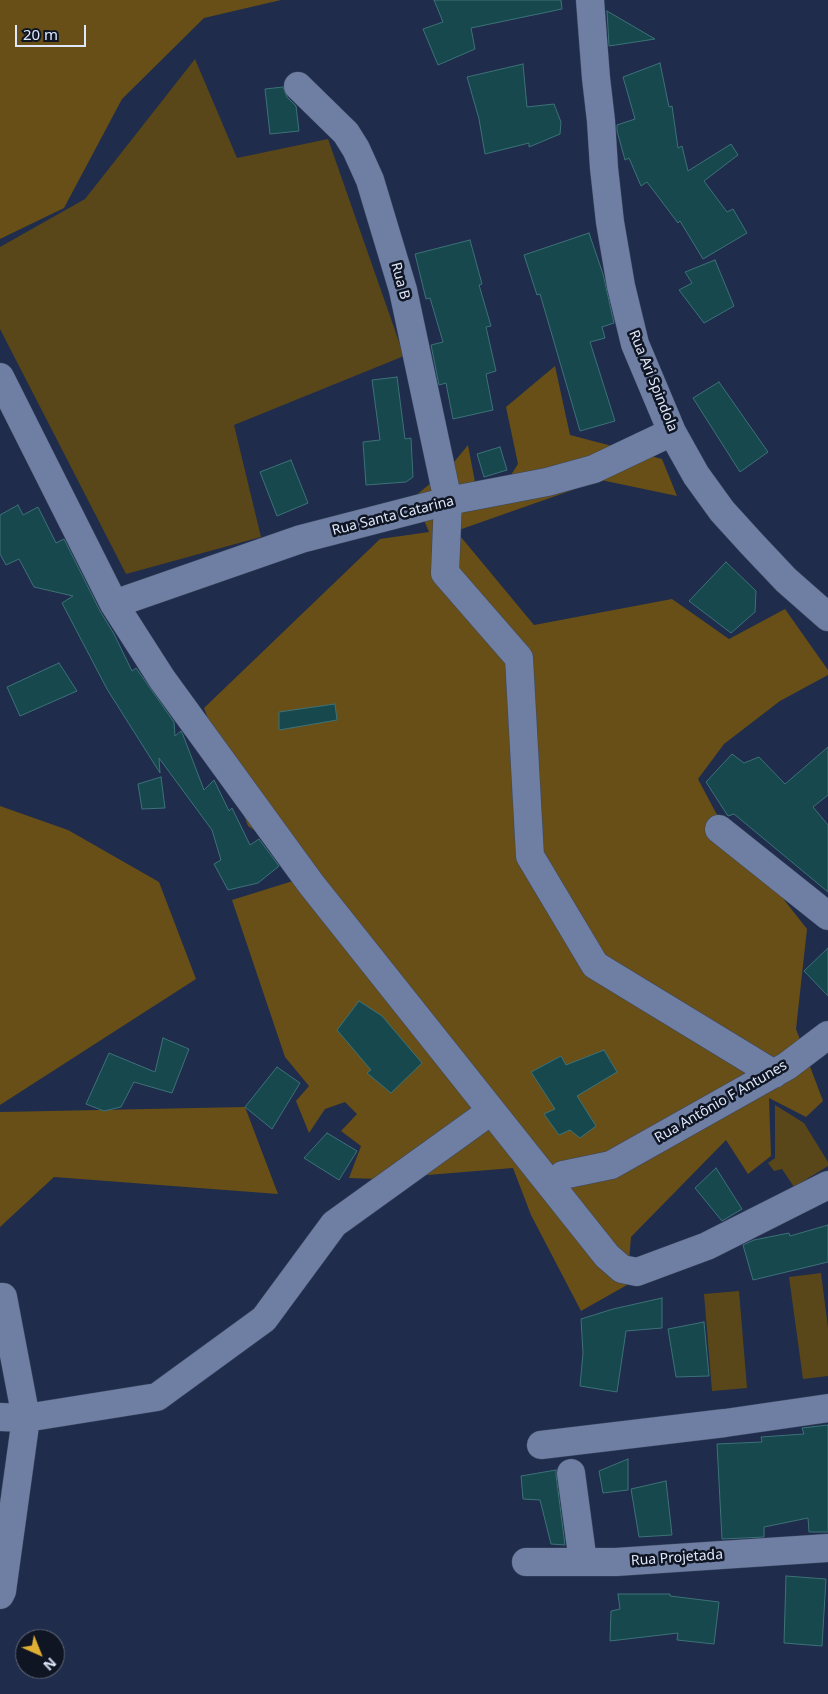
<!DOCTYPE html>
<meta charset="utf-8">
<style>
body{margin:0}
#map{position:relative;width:828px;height:1694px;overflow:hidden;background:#1f2c4b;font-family:"Noto Sans",sans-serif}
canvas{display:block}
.north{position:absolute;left:15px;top:1629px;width:50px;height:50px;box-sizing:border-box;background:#0f1523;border:1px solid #626979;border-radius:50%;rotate:136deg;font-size:14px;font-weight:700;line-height:20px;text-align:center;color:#dee7fb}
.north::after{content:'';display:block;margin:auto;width:18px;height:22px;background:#e1af34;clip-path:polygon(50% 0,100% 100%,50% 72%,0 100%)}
.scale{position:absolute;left:15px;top:25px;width:71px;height:22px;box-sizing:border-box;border:2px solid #dee7fb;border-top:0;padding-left:6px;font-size:15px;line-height:18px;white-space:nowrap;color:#dee7fb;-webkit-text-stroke:4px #0f1523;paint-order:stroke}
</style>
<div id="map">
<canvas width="828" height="1694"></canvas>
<div class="north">N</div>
<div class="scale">20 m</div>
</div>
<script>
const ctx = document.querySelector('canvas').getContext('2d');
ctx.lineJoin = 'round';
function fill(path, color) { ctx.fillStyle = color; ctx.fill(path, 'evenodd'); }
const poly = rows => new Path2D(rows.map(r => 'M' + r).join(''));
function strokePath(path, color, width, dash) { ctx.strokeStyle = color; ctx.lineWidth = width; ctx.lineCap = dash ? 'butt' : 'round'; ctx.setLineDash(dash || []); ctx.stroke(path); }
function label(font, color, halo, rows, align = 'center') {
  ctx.font = font + ' "Noto Sans",sans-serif'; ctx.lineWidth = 5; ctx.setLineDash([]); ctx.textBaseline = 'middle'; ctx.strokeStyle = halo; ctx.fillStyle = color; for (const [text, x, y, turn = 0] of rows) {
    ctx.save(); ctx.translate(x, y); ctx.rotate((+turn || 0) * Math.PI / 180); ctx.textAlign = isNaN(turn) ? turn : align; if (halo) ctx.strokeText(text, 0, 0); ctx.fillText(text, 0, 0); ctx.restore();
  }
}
fill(poly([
 [195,59,237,158,328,139,404,356,234,425,261,537,126,574,0,329,0,247,85,199],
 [775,1105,804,1123,828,1162,828,1166,794,1187,782,1169,774,1171,768,1163,775,1158],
 [821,1273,828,1328,828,1376,803,1379,789,1277],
 [739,1291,747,1388,712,1391,704,1294]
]), '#5a4719');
fill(poly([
 [0,0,281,0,204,18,122,99,64,208,0,239],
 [555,366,570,435,662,459,677,496,601,480,456,531,534,625,672,599,729,639,785,609,828,670,828,675,780,701,724,744,698,779,716,813,807,929,796,1029,823,1101,806,1117,769,1098,771,1156,748,1174,726,1140,631,1237,627,1285,581,1311,531,1215,513,1168,379,1179,349,1178,361,1146,341,1131,357,1114,345,1102,325,1109,309,1133,296,1101,309,1086,285,1057,232,900,296,880,277,845,248,826,204,708,380,539,429,532,414,497,450,467,468,445,475,482,509,478,518,464,506,407],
 [0,806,68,830,159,882,196,979,0,1105],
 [245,1107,278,1194,54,1177,0,1227,0,1112]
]), '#674f17');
const building = poly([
 [434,0,561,0,562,9,471,28,475,49,438,65,423,29,443,22,434,0],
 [607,11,655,39,609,46,607,11],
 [660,63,669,107,672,106,678,148,682,146,688,171,731,144,738,155,704,181,727,212,733,209,747,233,703,259,680,221,678,223,647,182,641,186,629,158,625,160,617,131,617,125,635,119,623,77,660,63],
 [523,64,527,107,554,104,561,122,560,134,529,147,529,143,485,154,479,119,467,77,523,64],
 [283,87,287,97,296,106,299,131,270,134,265,89,283,87],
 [589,233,603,274,614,323,602,327,605,338,590,342,615,421,580,431,540,294,537,295,524,255,589,233],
 [470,240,482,284,479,285,491,326,486,327,496,371,486,374,493,410,453,419,446,383,439,385,431,345,443,342,430,298,426,299,415,254,470,240],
 [715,260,734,306,704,323,679,290,692,283,685,272,715,260],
 [397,377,405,439,411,438,413,477,406,482,366,485,363,442,380,440,372,380,397,377],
 [719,382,768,452,740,472,693,398,719,382],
 [500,447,507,470,484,477,477,454,500,447],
 [291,460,308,503,277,516,260,472,291,460],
 [18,505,23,515,38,507,56,543,64,539,100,611,114,634,132,671,136,668,174,722,175,736,181,731,183,735,204,790,214,780,229,811,232,808,250,845,259,839,279,866,258,883,228,890,214,864,221,860,212,830,159,758,160,773,107,689,62,603,73,596,34,587,19,559,6,565,0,554,0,515,18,505],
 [726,562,756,591,755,612,731,633,689,601,726,562],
 [59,663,77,691,20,716,7,687,59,663],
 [335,704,337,720,279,730,279,712,335,704],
 [828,747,828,795,813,807,828,825,828,892,734,814,728,816,706,782,732,754,744,763,759,757,785,784,828,747],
 [161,777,165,808,142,809,138,784,161,777],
 [828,948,828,996,804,971,828,948],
 [359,1001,382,1016,422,1063,391,1093,367,1073,371,1070,337,1030,359,1001],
 [163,1038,189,1049,172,1093,134,1082,121,1107,104,1111,86,1104,109,1053,155,1072,163,1038],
 [604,1050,617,1072,577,1096,596,1126,580,1138,570,1130,559,1135,544,1114,555,1109,531,1072,561,1056,566,1065,604,1050],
 [277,1067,300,1083,272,1129,245,1107,277,1067],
 [327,1133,357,1151,339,1180,304,1158,327,1133],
 [716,1168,742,1209,722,1221,695,1188,716,1168],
 [828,1225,828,1262,753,1280,743,1245,754,1240,789,1233,790,1236,828,1225],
 [662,1298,662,1328,626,1331,617,1392,580,1386,583,1353,581,1319,613,1309,662,1298],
 [704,1322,709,1376,676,1377,668,1329,704,1322],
 [828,1425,828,1532,809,1532,808,1518,764,1527,764,1537,722,1539,717,1444,762,1442,761,1437,804,1434,802,1428,828,1425],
 [628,1459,628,1490,603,1493,599,1471,628,1459],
 [556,1470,556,1475,565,1545,551,1544,540,1500,523,1499,521,1476,556,1470],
 [666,1481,672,1535,639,1537,631,1489,666,1481],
 [786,1576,826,1579,822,1646,784,1643,786,1576],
 [618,1594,670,1594,670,1596,719,1602,714,1644,677,1640,678,1633,610,1641,611,1611,620,1609,618,1594]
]);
fill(building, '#17484d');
strokePath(building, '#3c7278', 1);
const minor = poly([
 [590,0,596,78,601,121,604,168,610,222,621,286,635,344,672,432,696,475,722,511,752,544,786,580,828,617],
 [298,86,346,133,356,149,370,180,403,290,448,501,445,573,519,658,530,856,595,965,774,1074],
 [0,377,114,604,162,679,311,884,607,1256,622,1269,637,1272,707,1246,828,1185],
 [114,604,301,539,448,501,547,482,594,469,672,432],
 [719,829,828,916],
 [563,1175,611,1165,787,1066,828,1035],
 [0,1297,3,1297,26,1418,2,1591,0,1595],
 [0,1417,26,1418,157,1397,264,1319,334,1224,491,1111],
 [541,1445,725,1423,828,1408],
 [571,1473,583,1562],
 [526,1562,616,1562,828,1548]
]);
strokePath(minor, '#3c4761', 29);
strokePath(minor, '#6e7fa3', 28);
label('14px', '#dee7fb', '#0f1523', [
 ["Rua B",400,281,75],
 ["Rua Ari Spindola",653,381,68],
 ["Rua Santa Catarina",393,516,-14],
 ["Rua Antônio F Antunes",721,1102,-30],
 ["Rua Projetada",677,1558,-4]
]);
</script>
